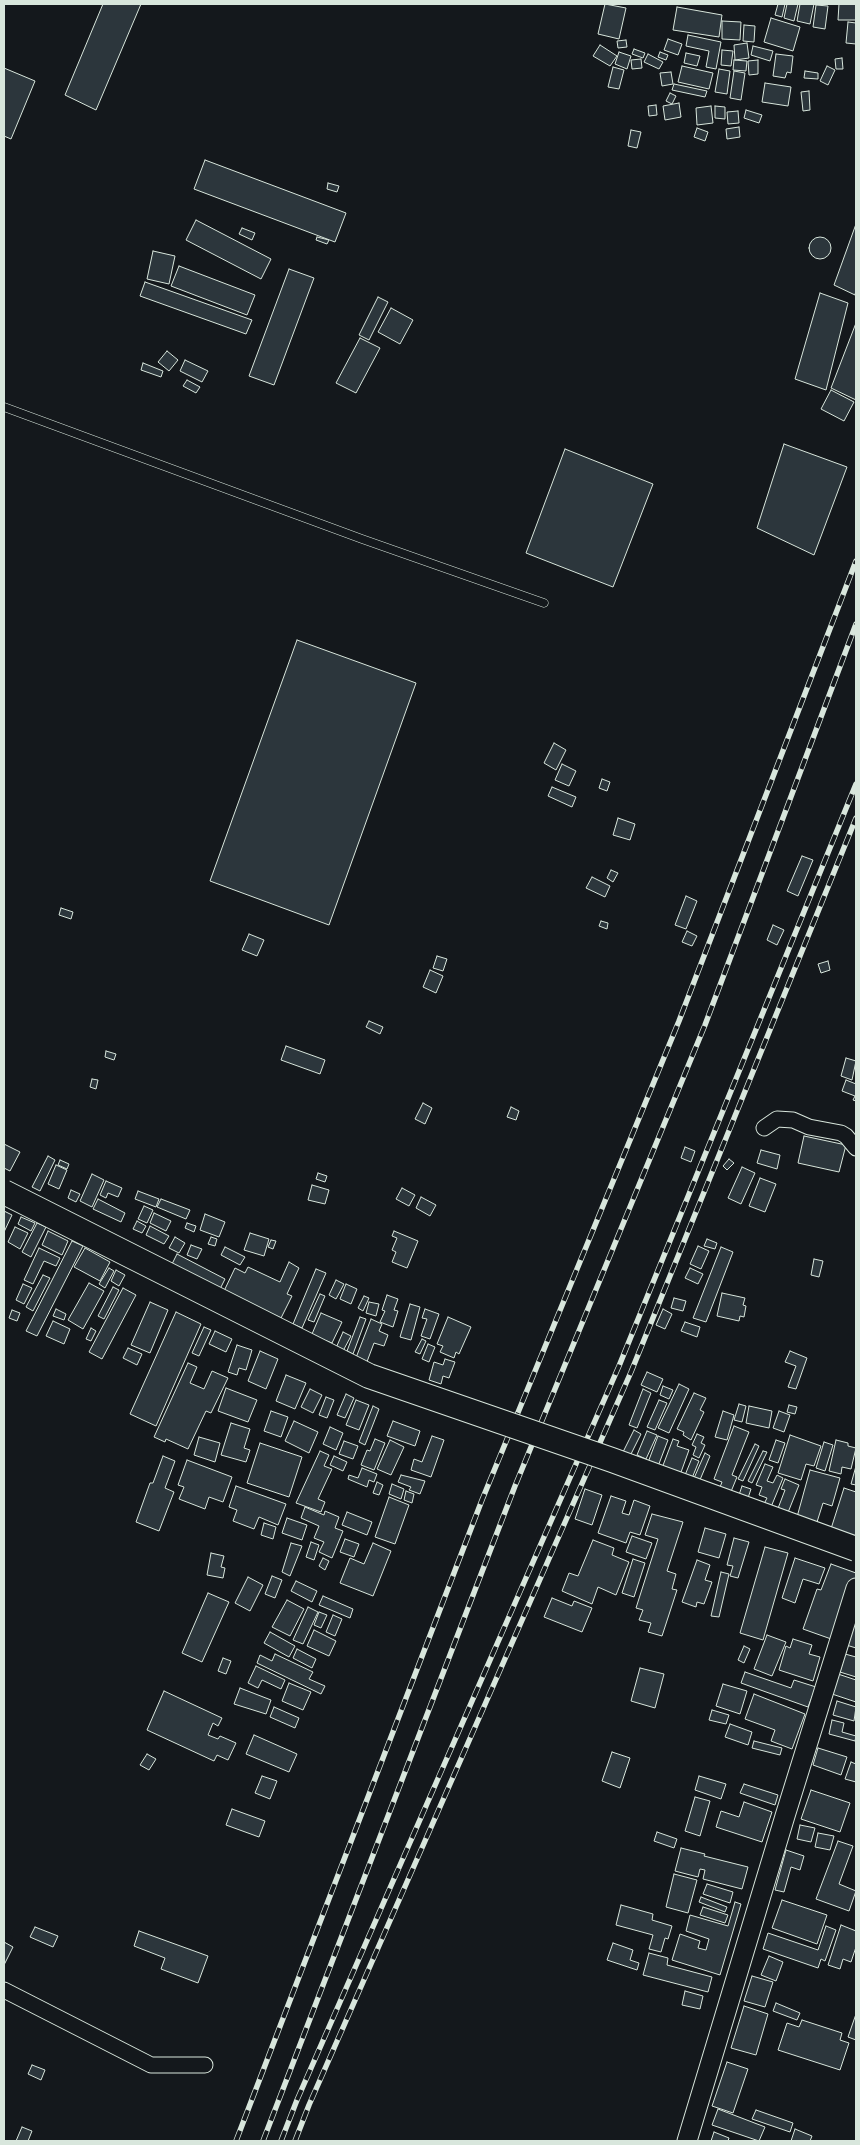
<!DOCTYPE html>
<style>
body{margin:0}
#map{position:relative;width:860px;height:2145px;overflow:hidden;background:#14181c;font-family:"Fira Sans",sans-serif}
canvas{display:block}
.frame{position:absolute;inset:0;border:5px solid #d8e6dc;pointer-events:none}
</style>
<div id="map">
<canvas width="860" height="2145"></canvas>
<div class="frame"></div>
</div>
<script>
const ctx = document.querySelector('canvas').getContext('2d');
ctx.lineJoin = 'round';
function fill(path, color) { ctx.fillStyle = color; ctx.fill(path, 'evenodd'); }
const poly = rows => new Path2D(rows.map(r => 'M' + r).join(''));
function strokePath(path, color, width, dash) { ctx.strokeStyle = color; ctx.lineWidth = width; ctx.lineCap = dash ? 'butt' : 'round'; ctx.setLineDash(dash || []); ctx.stroke(path); }
const building = poly([
 [103,4,141,4,96,110,65,95,103,4],
 [605,4,626,8,619,39,598,34,605,4],
 [778,4,785,4,782,17,775,15,778,4],
 [787,4,798,4,794,21,784,18,787,4],
 [800,4,814,4,810,24,797,21,800,4],
 [839,4,856,4,856,20,838,20,839,4],
 [816,5,828,6,825,29,813,27,816,5],
 [677,7,722,15,719,37,673,30,677,7],
 [771,18,800,27,793,51,764,42,771,18],
 [722,21,741,22,740,40,722,39,722,21],
 [848,22,856,23,856,44,846,43,848,22],
 [744,25,755,26,754,42,743,41,744,25],
 [688,35,721,42,716,69,706,67,709,51,686,46,688,35],
 [668,39,682,44,678,55,664,50,668,39],
 [626,40,627,47,618,48,617,41,626,40],
 [747,43,749,58,735,60,734,45,747,43],
 [600,45,617,56,610,66,593,56,600,45],
 [753,46,773,51,770,61,751,55,753,46],
 [634,49,645,53,643,58,632,54,634,49],
 [722,50,733,51,731,66,721,65,722,50],
 [619,52,631,56,627,69,615,64,619,52],
 [660,52,668,55,666,60,658,57,660,52],
 [686,53,700,56,697,66,684,63,686,53],
 [648,54,663,62,659,69,644,62,648,54],
 [776,54,793,56,791,73,787,72,785,78,773,76,776,54],
 [842,58,843,69,836,69,835,59,842,58],
 [641,59,642,68,632,69,631,60,641,59],
 [734,60,747,61,746,71,733,70,734,60],
 [758,60,758,74,749,75,748,61,758,60],
 [682,66,713,73,709,89,678,82,682,66],
 [827,66,835,70,828,85,820,81,827,66],
 [613,67,624,70,619,89,608,87,613,67],
 [4,68,35,81,11,139,4,136,4,68],
 [719,69,730,71,727,94,715,92,719,69],
 [734,71,745,73,741,100,730,98,734,71],
 [805,71,818,73,818,79,804,78,805,71],
 [671,72,673,84,662,86,660,73,671,72],
 [765,83,791,87,788,106,762,102,765,83],
 [674,84,707,91,705,97,672,90,674,84],
 [809,91,810,110,803,111,801,92,809,91],
 [670,93,676,96,672,104,666,101,670,93],
 [679,103,681,117,665,120,663,106,679,103],
 [656,105,657,115,649,116,648,106,656,105],
 [711,106,713,123,697,125,696,108,711,106],
 [715,106,725,107,725,119,715,118,715,106],
 [746,110,762,115,759,123,744,118,746,110],
 [738,111,739,123,728,124,727,112,738,111],
 [739,127,740,137,727,139,726,129,739,127],
 [697,128,708,132,705,141,694,137,697,128],
 [631,130,641,132,637,148,628,146,631,130],
 [205,160,346,213,335,242,194,189,205,160],
 [328,183,339,186,337,192,327,189,328,183],
 [196,220,271,259,261,279,186,240,196,220],
 [856,224,856,290,855,295,834,285,856,224],
 [242,228,255,233,252,240,239,234,242,228],
 [317,237,329,240,327,244,316,240,317,237],
 '809 248a11 11 0 1 1 22 0a11 11 0 1 1-22 0Z',
 [153,251,175,256,169,284,147,279,153,251],
 [179,266,255,295,247,315,171,286,179,266],
 [289,269,314,278,274,385,249,376,289,269],
 [145,282,252,320,246,334,140,296,145,282],
 [820,293,848,303,826,390,795,379,820,293],
 [378,297,388,302,369,340,359,335,378,297],
 [391,308,413,320,400,344,378,332,391,308],
 [856,323,856,400,831,388,856,323],
 [360,338,380,348,356,393,336,383,360,338],
 [167,351,178,360,169,371,158,362,167,351],
 [185,360,208,371,202,382,180,371,185,360],
 [143,363,163,371,161,377,141,370,143,363],
 [187,380,200,387,196,393,183,386,187,380],
 [831,390,854,402,844,421,821,409,831,390],
 [784,444,847,467,814,555,757,528,784,444],
 [565,449,653,484,613,587,526,553,565,449],
 [297,640,416,683,329,925,210,881,297,640],
 [554,743,566,750,556,770,544,763,554,743],
 [562,764,576,771,569,786,555,780,562,764],
 [602,779,610,782,607,791,599,788,602,779],
 [552,787,576,797,572,807,548,796,552,787],
 [618,818,635,824,630,840,613,835,618,818],
 [802,856,813,860,798,896,787,891,802,856],
 [611,870,618,873,613,882,607,878,611,870],
 [592,877,610,886,605,897,586,888,592,877],
 [686,896,697,901,686,929,675,925,686,896],
 [61,908,73,912,71,919,59,915,61,908],
 [601,921,608,923,607,929,599,926,601,921],
 [773,925,784,930,777,945,767,940,773,925],
 [687,931,697,936,692,946,682,942,687,931],
 [249,934,264,940,257,956,242,950,249,934],
 [437,956,447,959,443,971,433,968,437,956],
 [828,961,830,970,821,973,818,964,828,961],
 [430,970,443,976,436,993,423,987,430,970],
 [369,1021,383,1027,380,1034,366,1027,369,1021],
 [286,1046,325,1060,320,1074,281,1060,286,1046],
 [106,1051,116,1054,114,1060,105,1057,106,1051],
 [846,1058,856,1061,852,1080,841,1076,846,1058],
 [92,1079,98,1080,96,1089,90,1087,92,1079],
 [846,1080,856,1084,856,1101,853,1100,855,1096,842,1091,846,1080],
 [423,1103,432,1108,425,1124,415,1119,423,1103],
 [511,1107,519,1111,516,1120,507,1117,511,1107],
 [804,1136,846,1145,839,1172,798,1163,804,1136],
 [4,1144,20,1152,10,1171,4,1168,4,1144],
 [685,1147,695,1151,691,1162,681,1158,685,1147],
 [761,1150,780,1155,777,1169,757,1163,761,1150],
 [48,1156,55,1160,40,1191,32,1187,48,1156],
 [729,1159,734,1163,727,1170,723,1166,729,1159],
 [60,1160,69,1164,67,1169,58,1165,60,1160],
 [56,1165,67,1170,59,1189,48,1184,56,1165],
 [742,1167,755,1173,741,1204,728,1198,742,1167],
 [318,1173,327,1176,325,1182,316,1179,318,1173],
 [92,1174,104,1180,92,1207,80,1201,92,1174],
 [760,1178,776,1184,765,1212,749,1206,760,1178],
 [106,1181,122,1188,118,1197,108,1193,106,1198,100,1195,106,1181],
 [312,1185,329,1190,325,1204,308,1200,312,1185],
 [402,1188,415,1195,409,1206,396,1199,402,1188],
 [71,1190,80,1194,76,1202,68,1198,71,1190],
 [138,1191,159,1199,156,1207,135,1199,138,1191],
 [421,1197,436,1205,430,1216,416,1208,421,1197],
 [98,1199,125,1213,121,1222,93,1209,98,1199],
 [161,1199,190,1210,186,1219,157,1207,161,1199],
 [144,1206,153,1210,147,1223,138,1219,144,1206],
 [4,1211,12,1215,4,1232,4,1211],
 [154,1213,171,1221,166,1231,150,1223,154,1213],
 [205,1214,225,1222,219,1237,200,1230,205,1214],
 [21,1217,35,1223,31,1231,18,1224,21,1217],
 [137,1221,146,1226,142,1233,133,1229,137,1221],
 [37,1223,46,1227,31,1257,22,1252,37,1223],
 [187,1223,196,1226,194,1232,185,1228,187,1223],
 [150,1226,169,1236,164,1244,146,1235,150,1226],
 [15,1227,28,1233,20,1249,8,1242,15,1227],
 [48,1231,68,1241,62,1255,42,1245,48,1231],
 [394,1231,418,1241,407,1268,392,1262,396,1252,392,1250,397,1238,392,1236,394,1231],
 [250,1233,269,1239,264,1256,244,1250,250,1233],
 [175,1237,185,1243,179,1253,169,1248,175,1237],
 [211,1237,217,1239,215,1246,208,1244,211,1237],
 [707,1239,717,1243,715,1249,704,1246,707,1239],
 [271,1240,276,1241,273,1249,268,1247,271,1240],
 [72,1241,83,1246,37,1336,26,1331,72,1241],
 [191,1245,202,1249,197,1259,187,1255,191,1245],
 [698,1246,709,1251,701,1269,690,1264,698,1246],
 [225,1247,245,1257,240,1265,221,1255,225,1247],
 [721,1247,733,1252,706,1322,693,1318,721,1247],
 [39,1248,60,1258,56,1266,44,1261,33,1284,24,1280,39,1248],
 [85,1248,110,1262,100,1281,74,1267,85,1248],
 [177,1254,225,1279,220,1289,172,1264,177,1254],
 [814,1259,823,1261,819,1277,811,1275,814,1259],
 [289,1262,299,1268,287,1294,292,1296,281,1318,224,1291,235,1268,245,1273,248,1267,280,1282,289,1262],
 [109,1268,114,1271,105,1288,99,1284,109,1268],
 [690,1268,703,1274,698,1284,685,1278,690,1268],
 [316,1269,326,1273,302,1328,293,1324,316,1269],
 [116,1270,125,1275,119,1286,111,1281,116,1270],
 [43,1275,50,1278,33,1311,26,1307,43,1275],
 [336,1280,344,1284,336,1299,329,1295,336,1280],
 [89,1283,104,1291,83,1329,68,1320,89,1283],
 [23,1284,32,1288,24,1304,16,1300,23,1284],
 [346,1284,357,1289,351,1304,340,1299,346,1284],
 [113,1287,119,1290,104,1319,98,1316,113,1287],
 [123,1288,136,1295,102,1359,89,1352,123,1288],
 [722,1293,745,1298,743,1305,746,1306,744,1317,740,1316,739,1321,717,1316,722,1293],
 [320,1294,325,1296,314,1322,308,1320,320,1294],
 [387,1295,398,1299,394,1310,398,1311,393,1327,380,1322,385,1311,382,1310,387,1295],
 [364,1296,369,1298,363,1311,358,1308,364,1296],
 [674,1298,686,1301,683,1311,671,1308,674,1298],
 [150,1302,168,1310,150,1353,131,1345,150,1302],
 [369,1302,379,1304,376,1316,366,1313,369,1302],
 [410,1304,420,1307,411,1340,400,1337,410,1304],
 [56,1309,66,1314,64,1320,53,1316,56,1309],
 [425,1309,439,1314,430,1339,421,1336,427,1319,422,1318,425,1309],
 [663,1309,672,1314,665,1329,656,1325,663,1309],
 [12,1310,20,1313,17,1321,9,1318,12,1310],
 [176,1312,201,1324,156,1426,130,1414,176,1312],
 [321,1313,342,1322,332,1343,324,1340,321,1347,309,1341,321,1313],
 [360,1317,366,1319,353,1354,347,1351,360,1317],
 [448,1317,471,1327,459,1354,456,1352,454,1358,440,1352,443,1346,437,1344,448,1317],
 [371,1319,382,1324,379,1331,388,1335,384,1346,374,1343,365,1367,354,1363,371,1319],
 [53,1321,70,1329,64,1344,46,1336,53,1321],
 [685,1322,700,1327,697,1337,681,1331,685,1322],
 [204,1327,211,1330,199,1356,192,1353,204,1327],
 [91,1328,96,1331,91,1341,86,1339,91,1328],
 [215,1331,232,1339,226,1352,209,1344,215,1331],
 [343,1332,351,1336,343,1351,336,1348,343,1332],
 [422,1339,426,1341,420,1354,415,1352,422,1339],
 [428,1344,435,1347,429,1362,422,1359,428,1344],
 [237,1345,252,1350,246,1370,239,1368,237,1375,228,1372,237,1345],
 [128,1348,142,1354,137,1365,123,1358,128,1348],
 [260,1351,278,1359,266,1389,248,1381,260,1351],
 [790,1351,807,1358,796,1389,788,1387,796,1366,785,1362,790,1351],
 [445,1359,455,1362,449,1378,443,1376,441,1384,429,1380,434,1362,443,1365,445,1359],
 [188,1363,197,1367,190,1383,204,1389,212,1371,228,1378,211,1413,206,1411,188,1449,166,1439,165,1442,154,1437,188,1363],
 [647,1372,663,1379,657,1392,641,1385,647,1372],
 [286,1375,306,1383,295,1409,276,1401,286,1375],
 [679,1384,689,1389,669,1433,658,1428,679,1384],
 [663,1386,673,1390,669,1399,660,1395,663,1386],
 [226,1388,257,1400,248,1422,218,1411,226,1388],
 [310,1389,322,1395,313,1413,301,1407,310,1389],
 [643,1389,651,1393,637,1428,629,1425,643,1389],
 [694,1393,706,1398,700,1410,704,1412,691,1440,683,1435,684,1432,677,1429,694,1393],
 [346,1394,354,1398,345,1418,337,1415,346,1394],
 [326,1397,334,1400,327,1418,319,1415,326,1397],
 [356,1400,369,1405,359,1430,346,1425,356,1400],
 [659,1400,667,1403,655,1430,647,1427,659,1400],
 [739,1404,746,1406,742,1422,734,1420,739,1404],
 [789,1405,797,1407,795,1414,787,1412,789,1405],
 [373,1406,379,1409,365,1445,359,1442,373,1406],
 [749,1406,772,1411,769,1428,746,1423,749,1406],
 [271,1411,288,1417,281,1437,264,1431,271,1411],
 [723,1411,734,1415,727,1440,715,1437,723,1411],
 [779,1411,790,1415,784,1432,773,1428,779,1411],
 [294,1421,318,1432,309,1453,285,1441,294,1421],
 [393,1421,420,1431,415,1446,387,1436,393,1421],
 [231,1423,250,1429,244,1448,250,1450,246,1462,221,1455,231,1423],
 [734,1426,749,1432,732,1475,737,1477,728,1499,717,1495,722,1482,714,1479,734,1426],
 [330,1427,343,1433,336,1450,323,1444,330,1427],
 [634,1430,641,1434,629,1458,622,1454,634,1430],
 [647,1431,657,1435,646,1459,637,1455,647,1431],
 [697,1434,704,1437,701,1443,705,1445,699,1458,693,1455,696,1447,692,1445,697,1434],
 [790,1435,821,1446,814,1466,806,1464,801,1480,778,1473,790,1435],
 [432,1436,444,1440,431,1477,411,1470,414,1459,422,1462,432,1436],
 [658,1436,668,1440,657,1469,647,1465,658,1436],
 [199,1437,220,1443,215,1462,194,1455,199,1437],
 [375,1439,385,1443,374,1470,361,1465,367,1450,370,1451,375,1439],
 [673,1439,679,1441,677,1446,689,1450,680,1475,662,1468,673,1439],
 [390,1440,404,1447,391,1475,377,1469,390,1440],
 [776,1440,785,1443,778,1463,769,1460,776,1440],
 [836,1440,848,1443,848,1446,856,1448,851,1469,842,1467,841,1474,829,1471,836,1440],
 [344,1441,358,1446,353,1459,339,1454,344,1441],
 [824,1442,833,1445,825,1471,816,1468,824,1442],
 [260,1443,302,1457,289,1497,247,1483,260,1443],
 [755,1444,759,1446,743,1481,738,1479,755,1444],
 [320,1451,329,1455,324,1466,332,1469,318,1499,325,1502,321,1512,296,1503,320,1451],
 [763,1451,767,1452,752,1483,748,1481,763,1451],
 [705,1453,710,1456,697,1487,691,1485,705,1453],
 [163,1456,175,1461,165,1488,174,1492,159,1531,136,1522,150,1483,153,1483,163,1456],
 [334,1456,347,1462,343,1471,330,1465,334,1456],
 [692,1458,699,1461,690,1483,683,1480,692,1458],
 [187,1460,232,1477,223,1502,209,1497,205,1509,179,1499,184,1487,178,1485,187,1460],
 [765,1464,773,1467,767,1481,773,1483,777,1475,783,1478,771,1507,764,1504,767,1498,759,1495,762,1487,756,1485,765,1464],
 [856,1466,856,1485,851,1484,856,1466],
 [362,1468,377,1474,374,1482,369,1480,367,1487,348,1479,349,1475,358,1478,362,1468],
 [810,1470,840,1478,832,1506,823,1503,817,1522,797,1517,810,1470],
 [401,1475,425,1481,420,1494,409,1490,411,1487,398,1482,401,1475],
 [785,1479,799,1485,787,1515,777,1511,785,1490,781,1489,785,1479],
 [377,1482,383,1485,379,1495,373,1493,377,1482],
 [392,1484,404,1489,401,1499,389,1494,392,1484],
 [236,1486,286,1504,278,1525,259,1517,254,1529,233,1521,237,1510,229,1507,236,1486],
 [742,1486,751,1489,747,1501,738,1498,742,1486],
 [844,1488,856,1492,856,1544,829,1535,844,1488],
 [585,1489,602,1495,592,1525,575,1519,585,1489],
 [406,1491,414,1494,412,1503,404,1500,406,1491],
 [611,1496,626,1501,622,1513,629,1515,634,1500,650,1506,640,1535,630,1532,626,1543,598,1533,611,1496],
 [389,1497,409,1505,395,1544,375,1537,389,1497],
 [305,1507,324,1515,325,1511,339,1517,335,1528,343,1531,332,1558,319,1552,324,1542,314,1538,319,1526,301,1518,305,1507],
 [347,1512,372,1522,367,1535,342,1525,347,1512],
 [652,1514,683,1522,667,1571,676,1574,672,1589,677,1590,662,1636,648,1632,651,1623,639,1620,643,1610,636,1608,658,1539,645,1535,652,1514],
 [287,1518,307,1525,302,1540,282,1533,287,1518],
 [264,1523,276,1527,273,1539,261,1535,264,1523],
 [705,1528,726,1534,719,1558,698,1552,705,1528],
 [632,1536,652,1543,646,1559,626,1552,632,1536],
 [734,1538,749,1542,738,1578,730,1576,733,1566,727,1565,734,1538],
 [345,1539,359,1544,354,1557,340,1552,345,1539],
 [593,1540,614,1548,612,1555,629,1562,616,1595,598,1587,592,1604,562,1591,569,1573,578,1576,593,1540],
 [311,1542,319,1545,314,1560,306,1557,311,1542],
 [291,1543,302,1546,290,1576,282,1572,291,1543],
 [373,1543,391,1551,373,1596,340,1583,350,1558,364,1564,373,1543],
 [765,1547,788,1553,763,1640,740,1633,765,1547],
 [211,1553,224,1556,221,1567,225,1568,223,1578,207,1575,211,1553],
 [323,1558,329,1561,325,1570,319,1566,323,1558],
 [795,1558,825,1568,819,1584,803,1579,795,1603,782,1598,795,1558],
 [633,1559,645,1563,634,1597,622,1593,633,1559],
 [697,1560,710,1565,705,1580,712,1582,704,1604,697,1602,696,1607,682,1602,697,1560],
 [831,1564,856,1573,856,1580,834,1640,803,1629,817,1589,821,1590,831,1564],
 [721,1572,729,1574,719,1617,711,1616,721,1572],
 [272,1576,282,1580,275,1598,265,1594,272,1576],
 [248,1577,263,1585,250,1611,235,1603,248,1577],
 [296,1581,317,1591,312,1602,291,1591,296,1581],
 [208,1593,229,1602,202,1662,182,1653,208,1593],
 [323,1596,353,1609,350,1618,319,1605,323,1596],
 [552,1598,572,1606,574,1601,592,1608,582,1632,544,1617,552,1598],
 [287,1600,304,1609,290,1636,272,1627,287,1600],
 [308,1607,318,1612,303,1644,293,1640,308,1607],
 [319,1612,327,1615,321,1628,314,1625,319,1612],
 [333,1615,342,1619,335,1636,326,1632,333,1615],
 [851,1619,856,1620,856,1648,843,1644,851,1619],
 [314,1630,336,1641,329,1656,307,1646,314,1630],
 [270,1632,295,1646,289,1657,264,1643,270,1632],
 [767,1635,786,1642,772,1676,754,1669,767,1635],
 [793,1639,812,1645,809,1654,820,1657,813,1681,779,1670,786,1646,790,1648,793,1639],
 [744,1646,750,1649,744,1663,738,1660,744,1646],
 [297,1649,316,1659,312,1668,293,1658,297,1649],
 [275,1654,313,1672,309,1679,325,1686,321,1694,257,1663,260,1655,272,1661,275,1654],
 [845,1654,856,1657,856,1677,840,1672,845,1654],
 [223,1658,231,1661,226,1674,218,1671,223,1658],
 [256,1666,285,1680,281,1689,262,1680,258,1688,248,1683,256,1666],
 [640,1668,664,1674,655,1708,631,1701,640,1668],
 [745,1672,791,1688,794,1680,816,1687,808,1707,741,1683,745,1672],
 [838,1674,856,1680,856,1702,832,1694,838,1674],
 [289,1683,311,1692,303,1710,282,1701,289,1683],
 [723,1684,747,1691,740,1714,716,1706,723,1684],
 [240,1688,271,1700,266,1714,234,1704,240,1688],
 [164,1691,222,1718,218,1726,213,1723,208,1735,218,1739,220,1736,236,1743,228,1760,217,1755,214,1761,147,1730,164,1691],
 [754,1694,805,1714,792,1749,771,1741,775,1730,745,1719,754,1694],
 [837,1701,856,1707,854,1721,833,1715,837,1701],
 [274,1707,299,1718,295,1728,270,1717,274,1707],
 [712,1710,729,1715,726,1724,709,1720,712,1710],
 [832,1720,844,1723,842,1732,856,1736,855,1741,829,1734,832,1720],
 [730,1724,752,1732,748,1745,725,1737,730,1724],
 [254,1735,297,1754,289,1772,246,1754,254,1735],
 [754,1741,782,1748,780,1755,752,1748,754,1741],
 [818,1748,847,1757,841,1775,813,1765,818,1748],
 [612,1752,630,1758,620,1788,602,1781,612,1752],
 [147,1754,156,1759,149,1770,140,1765,147,1754],
 [851,1762,856,1764,856,1782,845,1779,851,1762],
 [262,1776,277,1781,270,1799,255,1793,262,1776],
 [699,1776,726,1784,721,1799,695,1790,699,1776],
 [744,1784,778,1795,775,1805,740,1793,744,1784],
 [811,1790,850,1803,840,1832,801,1819,811,1790],
 [695,1797,710,1801,700,1836,685,1831,695,1797],
 [744,1802,772,1812,762,1842,716,1827,721,1811,739,1817,744,1802],
 [232,1809,265,1821,259,1837,226,1825,232,1809],
 [800,1825,815,1828,811,1842,797,1839,800,1825],
 [657,1832,677,1839,674,1848,654,1841,657,1832],
 [818,1833,834,1836,830,1850,815,1847,818,1833],
 [838,1841,853,1846,839,1884,856,1891,849,1911,816,1899,838,1841],
 [681,1848,705,1854,704,1856,748,1867,742,1889,703,1879,705,1870,700,1869,698,1877,675,1871,681,1848],
 [786,1850,804,1856,800,1870,791,1867,784,1892,775,1890,786,1850],
 [674,1874,697,1880,688,1913,666,1907,674,1874],
 [707,1884,733,1892,730,1903,703,1894,707,1884],
 [701,1897,727,1907,725,1912,699,1902,701,1897],
 [782,1900,827,1915,817,1944,772,1928,782,1900],
 [735,1902,741,1904,720,1975,672,1960,680,1934,700,1941,698,1948,706,1950,709,1939,686,1931,690,1915,728,1926,735,1902],
 [621,1905,653,1914,652,1920,672,1926,668,1939,665,1938,661,1952,649,1949,653,1935,616,1925,621,1905],
 [703,1907,728,1915,725,1923,700,1915,703,1907],
 [841,1925,856,1931,856,1947,851,1962,843,1959,840,1969,828,1965,841,1925],
 [826,1926,836,1930,825,1961,821,1959,818,1968,763,1949,768,1933,818,1950,826,1926],
 [35,1927,58,1936,53,1947,30,1937,35,1927],
 [139,1931,208,1956,198,1983,161,1969,165,1958,134,1946,139,1931],
 [4,1942,13,1947,4,1965,4,1942],
 [613,1943,633,1950,630,1960,639,1963,637,1970,607,1960,613,1943],
 [649,1953,668,1958,667,1965,712,1977,708,1992,643,1975,649,1953],
 [769,1956,783,1962,776,1981,761,1975,769,1956],
 [752,1976,773,1982,765,2007,744,2001,752,1976],
 [685,1991,703,1996,700,2009,682,2005,685,1991],
 [776,2003,800,2013,797,2020,773,2011,776,2003],
 [744,2006,768,2014,756,2055,731,2048,744,2006],
 [856,2014,856,2040,848,2037,856,2014],
 [802,2020,842,2033,840,2040,849,2043,840,2070,778,2050,787,2023,799,2027,802,2020],
 [727,2062,748,2069,733,2113,712,2106,727,2062],
 [32,2065,45,2070,41,2080,28,2074,32,2065],
 [718,2109,765,2127,759,2141,712,2125,718,2109],
 [756,2110,793,2123,790,2132,752,2119,756,2110],
 [22,2127,32,2131,28,2141,16,2141,22,2127],
 [795,2129,812,2136,810,2141,791,2141,795,2129],
 [714,2132,729,2138,728,2141,711,2141,714,2132]
]);
fill(building, '#2c363c');
strokePath(building, '#d8e6dc', 1);
const service = poly([
 [4,407,362,539,544,603]
]);
const minor = poly([
 [764,1128,777,1119,793,1120,809,1127,841,1133,846,1136,856,1148],
 [4,1990,151,2065,205,2065]
]);
const tertiary = poly([
 [687,2141,785,1816,856,1588]
]);
strokePath(service, '#d8e6dc', 9);
strokePath(minor, '#d8e6dc', 17);
strokePath(tertiary, '#d8e6dc', 21);
strokePath(service, '#14181c', 8);
strokePath(minor, '#14181c', 15);
strokePath(tertiary, '#14181c', 19);
const rail = poly([
 [236,2141,482,1500,679,1021,856,561],
 [263,2141,515,1486,705,1025,856,624],
 [281,2141,297,2100,619,1366,856,784],
 [295,2141,309,2105,631,1372,856,818]
]);
strokePath(rail, '#d8e6dc', 5.5);
strokePath(rail, '#14181c', 4, [11]);
const primaryBridge = poly([
 [4,1192,369,1376,612,1460,856,1549]
]);
strokePath(primaryBridge, '#d8e6dc', 26, []);
strokePath(primaryBridge, '#14181c', 24);
</script>
